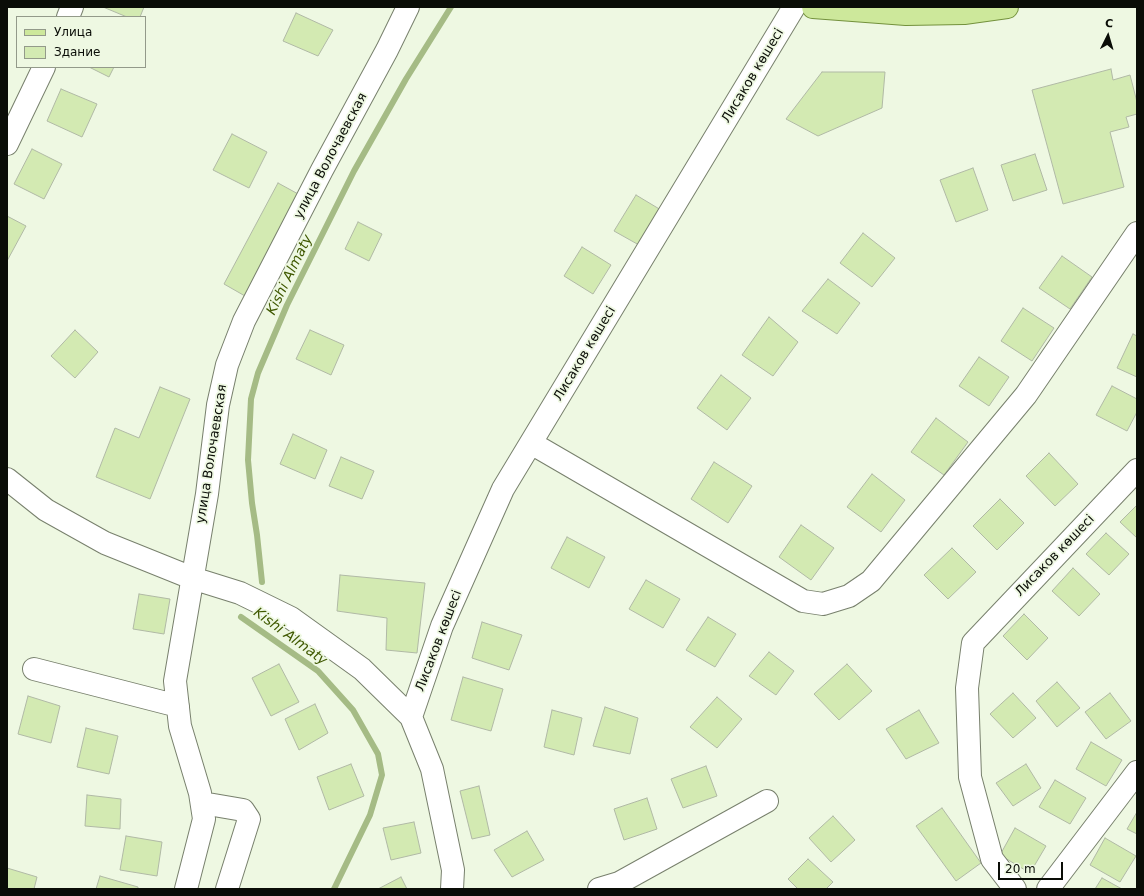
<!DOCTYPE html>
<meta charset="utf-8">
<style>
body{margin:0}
#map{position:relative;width:1144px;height:896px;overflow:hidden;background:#eef8e2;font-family:"DejaVu Sans",sans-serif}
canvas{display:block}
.frame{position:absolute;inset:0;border:8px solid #0a0d07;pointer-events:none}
.legend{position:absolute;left:16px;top:16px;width:130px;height:52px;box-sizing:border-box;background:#eef8e2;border:1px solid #939a8a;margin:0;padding:5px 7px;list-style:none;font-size:12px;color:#0a0d07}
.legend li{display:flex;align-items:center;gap:8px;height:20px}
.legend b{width:20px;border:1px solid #939a8a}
.north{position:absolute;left:1088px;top:16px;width:40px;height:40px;-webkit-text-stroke:3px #eef8e2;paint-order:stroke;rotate:5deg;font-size:11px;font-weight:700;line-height:16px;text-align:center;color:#0a0d07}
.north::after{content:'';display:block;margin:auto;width:14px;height:18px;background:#0a0d07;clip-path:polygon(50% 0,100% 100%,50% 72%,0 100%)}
.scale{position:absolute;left:998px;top:862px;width:65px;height:18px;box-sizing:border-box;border:2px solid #0a0d07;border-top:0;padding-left:5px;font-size:12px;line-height:14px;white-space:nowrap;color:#0a0d07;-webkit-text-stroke:3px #eef8e2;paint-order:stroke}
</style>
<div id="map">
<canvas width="1144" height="896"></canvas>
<div class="frame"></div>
<ul class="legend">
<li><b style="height:5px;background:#cde89b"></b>Улица</li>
<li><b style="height:11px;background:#d3eab2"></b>Здание</li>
</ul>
<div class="north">С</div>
<div class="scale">20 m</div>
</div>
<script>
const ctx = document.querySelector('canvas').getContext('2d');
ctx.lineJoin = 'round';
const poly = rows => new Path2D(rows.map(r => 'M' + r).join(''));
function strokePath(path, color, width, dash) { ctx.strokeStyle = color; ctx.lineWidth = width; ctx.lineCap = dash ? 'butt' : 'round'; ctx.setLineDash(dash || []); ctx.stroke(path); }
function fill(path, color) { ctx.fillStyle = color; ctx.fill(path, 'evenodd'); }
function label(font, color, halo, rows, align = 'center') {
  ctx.font = font + ' "DejaVu Sans",sans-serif'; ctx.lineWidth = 3.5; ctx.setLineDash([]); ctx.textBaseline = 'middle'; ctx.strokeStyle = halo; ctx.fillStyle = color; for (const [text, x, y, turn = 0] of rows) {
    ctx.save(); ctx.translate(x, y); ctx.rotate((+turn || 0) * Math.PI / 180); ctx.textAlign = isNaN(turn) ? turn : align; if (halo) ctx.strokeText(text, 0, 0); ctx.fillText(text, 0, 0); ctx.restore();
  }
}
strokePath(poly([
 [262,582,257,535,252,503,248,460,251,399,258,373,287,305,354,171,406,79,451,7],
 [241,617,318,671,353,710,378,754,382,775,370,815,334,889]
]), '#a5bb85', 6);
const building = poly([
 [103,7,144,7,140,17,127,17,103,7],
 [296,13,333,30,318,56,283,41,296,13],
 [89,67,114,67,109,77,89,67],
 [1111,69,1113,80,1130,75,1137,102,1137,114,1126,117,1129,127,1110,132,1124,187,1063,204,1032,90,1111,69],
 [822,72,885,72,882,108,818,136,786,119,822,72],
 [61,89,97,104,82,137,47,121,61,89],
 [232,134,267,152,249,188,213,170,232,134],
 [32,149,62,164,44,199,14,184,32,149],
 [1035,154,1047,190,1013,201,1001,165,1035,154],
 [973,168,988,210,956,222,940,180,973,168],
 [278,183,300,195,245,296,224,284,278,183],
 [636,195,661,210,639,245,614,231,636,195],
 [7,216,26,226,7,261,7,216],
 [358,222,382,234,369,261,345,249,358,222],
 [863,233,895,258,872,287,840,263,863,233],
 [582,247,611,265,593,294,564,276,582,247],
 [1062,256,1092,277,1070,309,1039,288,1062,256],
 [828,279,860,303,837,334,802,311,828,279],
 [1023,308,1054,328,1032,361,1001,341,1023,308],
 [769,317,798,342,773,376,742,355,769,317],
 [75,330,98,352,75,378,51,356,75,330],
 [310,330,344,345,331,375,296,359,310,330],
 [1133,334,1137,336,1137,377,1117,368,1133,334],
 [979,357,1009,377,989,406,959,386,979,357],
 [721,375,751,398,727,430,697,408,721,375],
 [1112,386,1137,399,1137,412,1127,431,1096,415,1112,386],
 [160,387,190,399,150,499,96,477,115,428,139,438,160,387],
 [936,418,968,442,944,475,911,452,936,418],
 [293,434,327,450,315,479,280,464,293,434],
 [1049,453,1078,484,1055,506,1026,476,1049,453],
 [341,457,374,471,362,499,329,486,341,457],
 [714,462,752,486,728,523,691,499,714,462],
 [872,474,905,500,881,532,847,507,872,474],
 [1000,499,1024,523,997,550,973,526,1000,499],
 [1137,505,1137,538,1120,522,1137,505],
 [801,525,834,548,811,580,779,557,801,525],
 [1106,533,1129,554,1109,575,1086,554,1106,533],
 [567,537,605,557,589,588,551,568,567,537],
 [952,548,976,572,948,599,924,575,952,548],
 [1073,568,1100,594,1079,616,1052,591,1073,568],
 [340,575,425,583,417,653,386,650,387,618,337,611,340,575],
 [646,580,680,599,663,628,629,609,646,580],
 [139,594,170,599,164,634,133,629,139,594],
 [1024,614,1048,638,1027,660,1003,636,1024,614],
 [708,617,736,634,715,667,686,650,708,617],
 [482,622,522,635,509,670,472,658,482,622],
 [769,652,794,671,776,695,749,676,769,652],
 [279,664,299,702,271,716,252,678,279,664],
 [847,664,872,691,839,720,814,694,847,664],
 [463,677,503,689,491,731,451,720,463,677],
 [1057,682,1080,708,1057,727,1036,701,1057,682],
 [1013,693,1036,718,1013,738,990,714,1013,693],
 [1110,693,1131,721,1106,739,1085,712,1110,693],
 [28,696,60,706,51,743,18,734,28,696],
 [717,697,742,719,717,748,690,727,717,697],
 [315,704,328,733,299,750,285,719,315,704],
 [605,707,638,718,630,754,593,746,605,707],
 [552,710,582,718,574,755,544,747,552,710],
 [919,710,939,743,906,759,886,729,919,710],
 [86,728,118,736,109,774,77,767,86,728],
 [1091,742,1122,760,1106,786,1076,769,1091,742],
 [351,764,364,796,329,810,317,777,351,764],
 [1026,764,1041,788,1013,806,996,783,1026,764],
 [706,766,717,796,683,808,671,779,706,766],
 [1055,780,1086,798,1070,824,1039,807,1055,780],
 [479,786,490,835,472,839,460,791,479,786],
 [87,795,121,799,120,829,85,826,87,795],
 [647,798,657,829,624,840,614,809,647,798],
 [942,808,981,863,956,881,916,826,942,808],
 [1137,812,1137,834,1127,829,1137,812],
 [833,816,855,840,831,862,809,838,833,816],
 [414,822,421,853,391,860,383,828,414,822],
 [1015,828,1046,846,1030,873,1000,855,1015,828],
 [527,831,544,860,512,877,494,850,527,831],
 [126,836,162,842,157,876,120,870,126,836],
 [1105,838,1136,856,1120,882,1090,865,1105,838],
 [808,859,833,882,826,889,798,889,788,879,808,859],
 [7,868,37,877,34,889,7,889,7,868],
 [100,876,138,887,138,889,96,889,100,876],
 [401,877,407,889,378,889,401,877],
 [1102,878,1122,889,1095,889,1102,878]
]);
fill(building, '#d3eab2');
strokePath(building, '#b0b9a5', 1);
const minor = poly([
 [68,17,72,7],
 [7,144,44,67],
 [531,443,803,601,823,604,849,596,871,581,1026,395,1137,233],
 [7,479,46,510,105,543,192,578,240,593,291,618,362,669,411,717,432,769,453,870,452,889],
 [34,669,178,706],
 [411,717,442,626,503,489,794,7],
 [202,803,243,810,249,819,227,889],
 [186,889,204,819,200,793,180,726,175,681,207,494,218,405,227,365,244,321,322,170,387,50,408,7],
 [599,889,619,883,767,801],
 [1015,889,992,859,970,777,967,688,973,643,1137,470],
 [1048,889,1137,772]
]);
const major = poly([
 [813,7,906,14,964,13,1007,7]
]);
strokePath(minor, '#78806d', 24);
strokePath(major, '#73913c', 24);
strokePath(minor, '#fff', 22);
strokePath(major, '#cde89b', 22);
label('13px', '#0a0d07', '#eef8e2', [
 ["Лисаков көшесі",753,76,-59],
 ["улица Волочаевская",331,156,-62],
 ["Лисаков көшесі",585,354,-59],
 ["улица Волочаевская",212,454,-81],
 ["Лисаков көшесі",1055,556,-46],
 ["Лисаков көшесі",439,641,-69]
]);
label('italic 14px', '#3f5800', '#eef8e2', [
 ["Kіshі Almaty",290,275,-64],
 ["Kіshі Almaty",290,637,36]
]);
</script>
